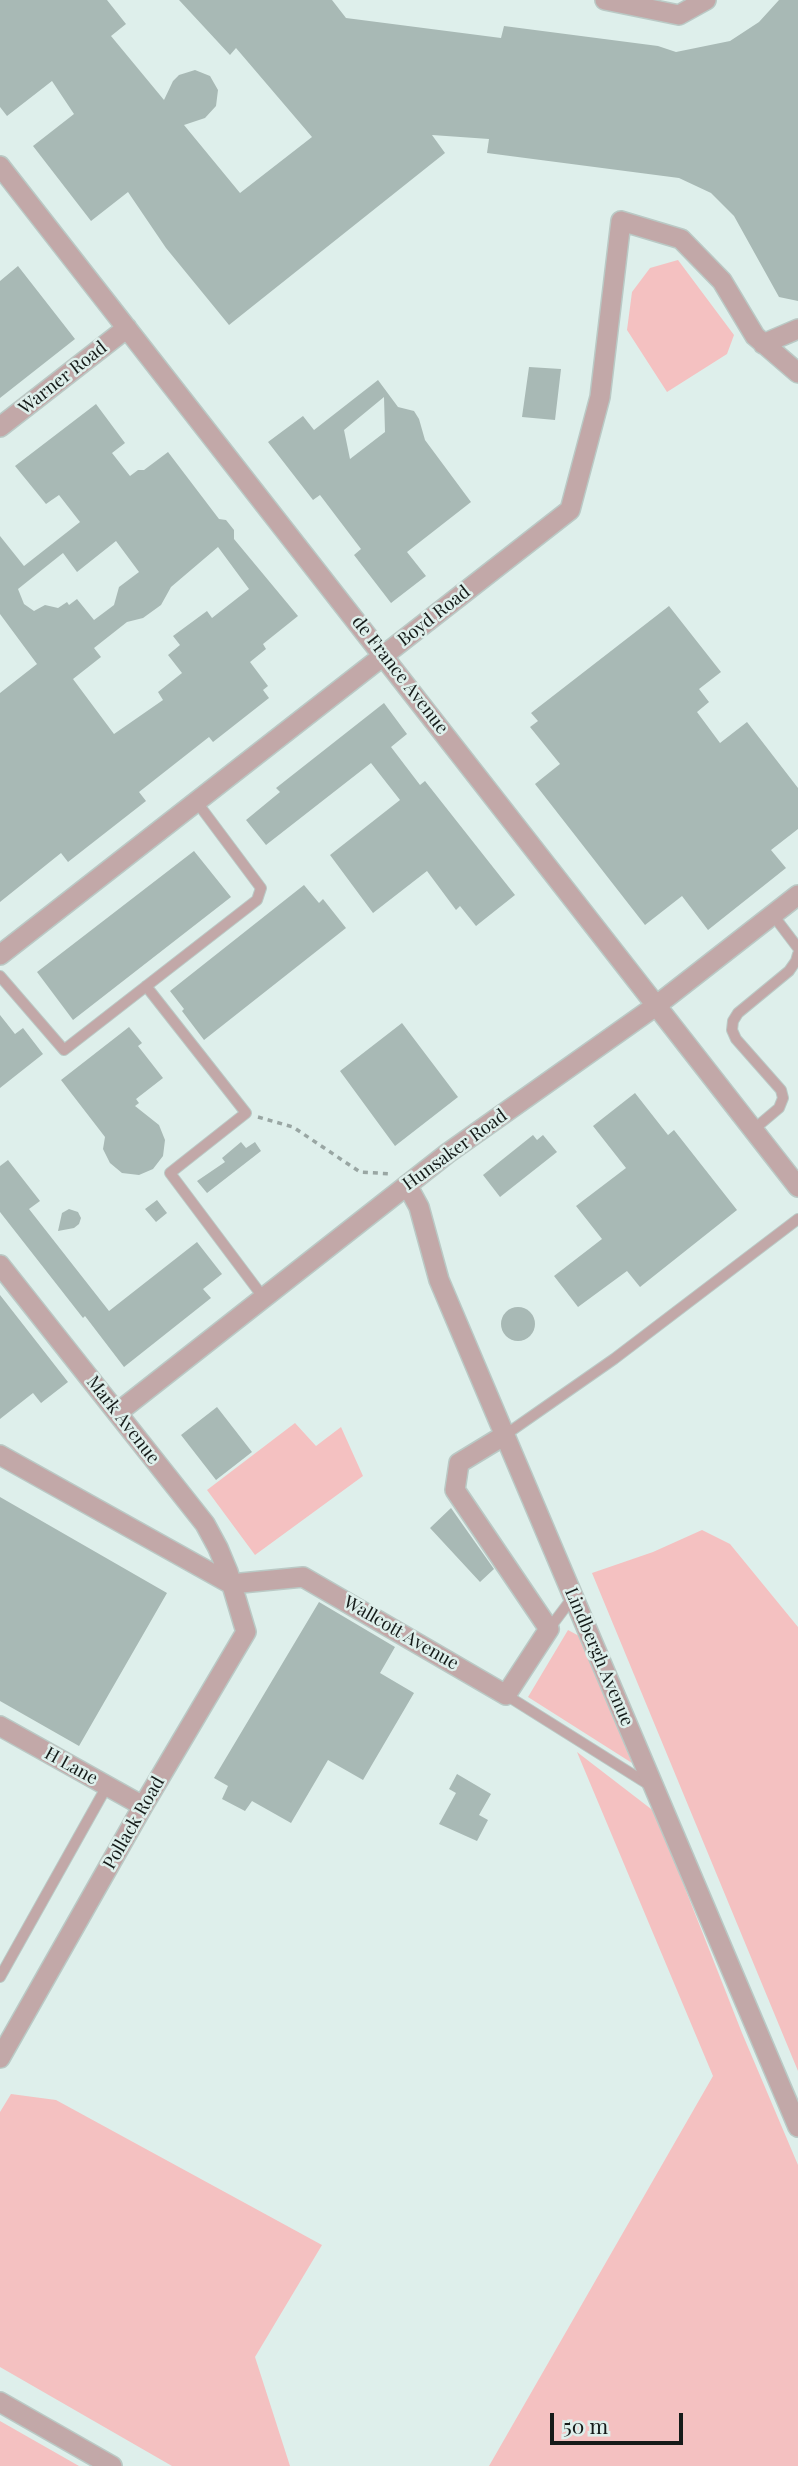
<!DOCTYPE html>
<style>
body{margin:0}
#map{position:relative;width:798px;height:2466px;overflow:hidden;background:#deefeb;font-family:"Playfair Display",serif}
canvas{display:block}
.scale{position:absolute;left:550px;top:2413px;width:133px;height:32px;box-sizing:border-box;border:4px solid #151b19;border-top:0;padding-left:9px;font-size:21px;line-height:24px;white-space:nowrap;color:#151b19;-webkit-text-stroke:5px #deefeb;paint-order:stroke}
</style>
<div id="map">
<canvas width="798" height="2466"></canvas>
<div class="scale">50 m</div>
</div>
<script>
const ctx = document.querySelector('canvas').getContext('2d');
ctx.lineJoin = 'round';
function fill(path, color) { ctx.fillStyle = color; ctx.fill(path, 'evenodd'); }
const poly = rows => new Path2D(rows.map(r => 'M' + r).join(''));
function strokePath(path, color, width, dash) { ctx.strokeStyle = color; ctx.lineWidth = width; ctx.lineCap = dash ? 'butt' : 'round'; ctx.setLineDash(dash || []); ctx.stroke(path); }
function label(font, color, halo, rows, align = 'center') {
  ctx.font = font + ' "Playfair Display",serif'; ctx.lineWidth = 5; ctx.setLineDash([]); ctx.textBaseline = 'middle'; ctx.strokeStyle = halo; ctx.fillStyle = color; for (const [text, x, y, turn = 0] of rows) {
    ctx.save(); ctx.translate(x, y); ctx.rotate((+turn || 0) * Math.PI / 180); ctx.textAlign = isNaN(turn) ? turn : align; if (halo) ctx.strokeText(text, 0, 0); ctx.fillText(text, 0, 0); ctx.restore();
  }
}
fill(poly([
 [678,260,734,335,727,354,667,392,627,330,632,292,650,268],
 [295,1423,316,1446,341,1427,363,1476,255,1555,207,1490],
 [702,1530,730,1544,798,1627,798,2071,592,1573,653,1552],
 [568,1630,581,1637,632,1763,528,1697],
 [577,1752,655,1812,742,2033,798,2165,798,2466,489,2466,713,2076],
 [11,2094,56,2100,322,2245,255,2357,290,2466,172,2466,0,2367,0,2112],
 [0,2420,0,2421,79,2466,0,2466]
]), '#f4c1c1');
fill(poly([
 [0,0,107,0,126,24,111,36,164,100,173,81,179,75,195,70,210,76,218,90,216,106,205,118,184,125,240,193,312,137,236,48,230,55,179,0,332,0,346,18,501,38,504,26,658,46,676,52,730,41,759,22,779,0,798,0,798,301,779,297,734,216,711,193,679,178,487,153,489,139,432,135,445,153,229,325,166,248,128,192,91,221,33,146,74,114,52,81,7,116,0,107],
 [18,266,75,339,0,398,0,281],
 [529,367,561,369,555,420,522,417],
 [378,380,398,407,414,411,419,419,425,440,471,502,407,552,426,576,391,603,354,555,361,549,320,495,313,500,268,442,303,416,314,430],
 [384,397,385,432,350,459,344,430],
 [96,404,125,443,112,453,130,476,138,470,144,470,168,452,219,519,226,520,234,530,234,539,298,616,263,644,266,649,250,662,268,686,263,690,269,698,213,742,209,737,139,792,146,801,68,862,61,853,0,902,0,693,37,664,0,614,0,536,24,566,80,522,59,495,46,504,15,466],
 [116,541,139,572,119,587,114,605,94,620,77,599,69,605,67,602,58,608,45,605,34,611,24,604,18,589,63,553,77,572],
 [218,547,249,589,212,618,207,611,173,636,180,645,168,655,182,673,158,692,163,700,114,734,73,679,101,657,94,648,127,622,143,618,161,605,171,587],
 [669,606,721,672,699,689,709,702,697,712,720,743,747,722,798,788,798,829,771,850,786,868,708,930,682,896,645,925,535,784,560,764,530,727,538,721,531,713],
 [384,703,407,734,391,747,420,785,425,781,515,895,476,926,460,906,456,910,427,871,373,913,330,855,400,800,371,763,266,845,246,820,280,792,276,788],
 [194,851,231,897,73,1020,37,972],
 [304,885,319,903,323,899,346,928,204,1040,182,1011,184,1009,170,991],
 [0,1015,15,1034,23,1028,43,1054,0,1088],
 [402,1023,458,1097,395,1146,340,1071],
 [129,1027,142,1043,138,1046,163,1078,136,1099,139,1103,135,1106,159,1125,165,1140,163,1156,153,1169,139,1175,122,1173,110,1163,103,1149,105,1137,61,1080],
 [635,1093,668,1135,674,1130,737,1210,640,1287,627,1271,578,1307,554,1276,602,1239,576,1206,626,1168,593,1126],
 [533,1135,537,1140,543,1135,557,1152,500,1197,483,1175],
 [241,1142,246,1148,255,1142,261,1151,207,1193,197,1181,225,1162,222,1158],
 [8,1160,40,1201,29,1209,109,1311,197,1242,222,1274,203,1289,211,1298,124,1367,85,1316,83,1318,0,1212,0,1166],
 [157,1200,167,1213,156,1222,145,1209],
 [69,1209,78,1212,81,1218,79,1224,74,1228,58,1231,62,1213],
 [0,1295,68,1382,41,1403,33,1393,0,1419],
 '501 1324a17 17 0 1 1 34 0a17 17 0 1 1-34 0Z',
 [217,1407,252,1452,216,1480,181,1435],
 [0,1497,167,1593,79,1746,0,1701],
 [451,1508,494,1569,480,1582,430,1528],
 [319,1602,395,1647,380,1673,414,1693,363,1780,328,1760,291,1823,252,1801,245,1811,222,1799,228,1786,214,1778],
 [457,1774,491,1794,479,1815,488,1820,477,1841,439,1824,456,1793,449,1789]
]), '#a8b9b5');
const service = poly([
 [773,915,798,948],
 [0,976,64,1050,257,900,261,888,196,801],
 [146,986,246,1113,170,1173,263,1297],
 [753,1130,779,1108,783,1098,781,1090,736,1039,732,1030,733,1021,738,1013,789,971,796,961,798,954],
 [505,1435,614,1359,798,1219],
 [549,1629,573,1597],
 [506,1695,651,1786],
 [0,1977,107,1786]
]);
const minor = poly([
 [605,0,679,15,706,0],
 [0,166,798,1187],
 [763,344,798,329],
 [0,427,127,328],
 [0,955,570,510,600,397,621,221,681,239,722,281,755,336,798,373],
 [407,1185,419,1207,439,1280,798,2127],
 [0,1265,205,1524,218,1548,228,1572,246,1632,143,1806,0,2058],
 [117,1413,448,1153,657,1005,798,895],
 [0,1455,231,1584,303,1577,506,1695,549,1629,455,1490,459,1463,505,1435],
 [0,1726,143,1806],
 [0,2402,112,2466]
]);
strokePath(service, '#bac9c5', 12);
strokePath(minor, '#bac9c5', 22);
strokePath(poly([
 [258,1117,293,1127,360,1172,392,1174]
]), '#99a6a3', 3.5, [5, 5]);
strokePath(service, '#c2a8a8', 10);
strokePath(minor, '#c2a8a8', 19);
label('18px', '#151b19', '#deefeb', [
 ["Warner Road",63,378,-38],
 ["Boyd Road",434,616,-38],
 ["de France Avenue",400,675,52],
 ["Hunsaker Road",455,1150,-36],
 ["Mark Avenue",123,1420,52],
 ["Wallcott Avenue",401,1633,30],
 ["Lindbergh Avenue",599,1657,67],
 ["H Lane",71,1766,29],
 ["Pollack Road",134,1823,-60]
]);
</script>
